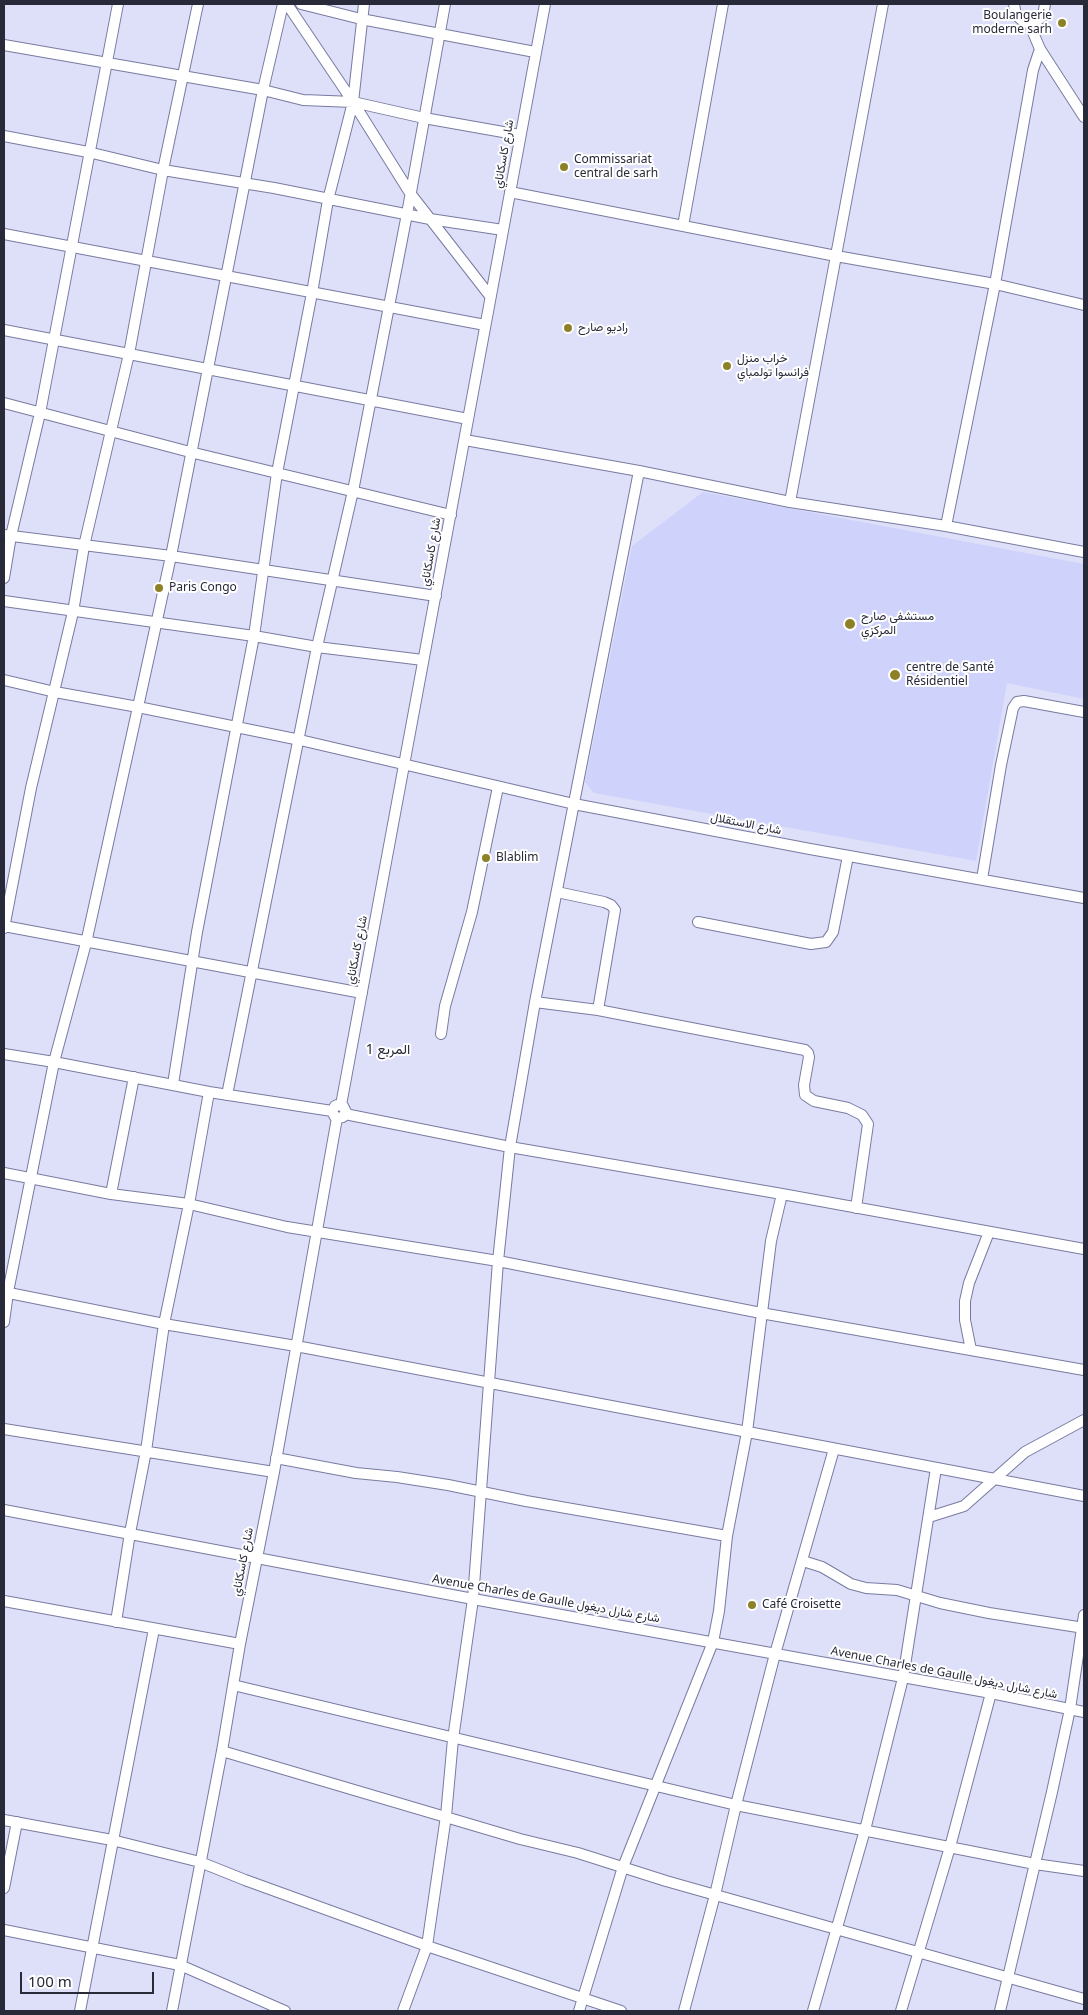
<!DOCTYPE html>
<meta charset="utf-8">
<style>
body{margin:0}
#map{position:relative;width:1088px;height:2015px;overflow:hidden;background:#dee0f9;font-family:"Noto Sans",sans-serif}
canvas{display:block}
.frame{position:absolute;inset:0;border:5px solid #282939;pointer-events:none}
.scale{position:absolute;left:20px;top:1972px;width:134px;height:22px;box-sizing:border-box;border:2px solid #282939;border-top:0;padding-left:6px;font-size:15px;line-height:18px;white-space:nowrap;color:#282939;-webkit-text-stroke:4px #fff;paint-order:stroke}
</style>
<div id="map">
<canvas width="1088" height="2015"></canvas>
<div class="frame"></div>
<div class="scale">100 m</div>
</div>
<script>
const ctx = document.querySelector('canvas').getContext('2d');
ctx.lineJoin = 'round';
function fill(path, color) { ctx.fillStyle = color; ctx.fill(path, 'evenodd'); }
const poly = rows => new Path2D(rows.map(r => 'M' + r).join(''));
function strokePath(path, color, width, dash) { ctx.strokeStyle = color; ctx.lineWidth = width; ctx.lineCap = dash ? 'butt' : 'round'; ctx.setLineDash(dash || []); ctx.stroke(path); }
function label(font, color, halo, rows, align = 'center') {
  ctx.font = font + ' "Noto Sans",Vazirmatn,sans-serif'; ctx.lineWidth = 4; ctx.setLineDash([]); ctx.textBaseline = 'middle'; ctx.strokeStyle = halo; ctx.fillStyle = color; for (const [text, x, y, turn = 0] of rows) {
    ctx.save(); ctx.translate(x, y); ctx.rotate((+turn || 0) * Math.PI / 180); ctx.textAlign = isNaN(turn) ? turn : align; if (halo) ctx.strokeText(text, 0, 0); ctx.fillText(text, 0, 0); ctx.restore();
  }
}
fill(poly([
 [703,492,1084,564,1084,699,1007,683,976,861,594,793,585,782,632,546]
]), '#cfd2fa');
const minor = poly([
 [287,4,353,102,410,193,490,296],
 [301,4,361,19,535,52],
 [1014,4,1016,15,1024,22,1029,23,1037,21,1043,16,1045,4],
 [1029,23,1040,49,1084,117],
 [4,45,263,90,303,100,353,102,424,118,520,135],
 [4,136,88,152,163,170,274,188,430,219,503,230],
 [510,192,836,256,995,284,1084,305],
 [683,226,723,4],
 [4,234,485,325],
 [4,330,468,419],
 [4,403,190,452,451,515],
 [465,440,639,471,790,502,946,526,1084,552],
 [790,502,883,4],
 [946,526,995,284,1033,70,1040,49],
 [4,535,171,556,436,596],
 [4,578,11,536,40,413,118,4],
 [4,601,254,636,317,647,423,660],
 [4,680,55,692,138,707,300,740,574,804,810,849,1084,898],
 [982,879,1001,765,1013,708,1017,702,1024,701,1084,712],
 [557,892,604,902,611,905,615,910,598,1010],
 [698,922,811,944,826,942,833,932,848,856],
 [4,926,362,993],
 [4,928,31,788,73,612,84,546,129,354,163,170,198,4],
 [535,1002,598,1010,805,1050,808,1053,809,1057,804,1085,805,1095,814,1101,848,1108,862,1115,868,1124,856,1208],
 [441,1034,445,1006,472,912,498,787],
 [4,1054,54,1062,209,1092,332,1111,335,1117,337,1118,343,1117,346,1112,343,1106,337,1105,335,1106,332,1111],
 [173,1084,197,932,254,636,277,473,312,293,328,200,353,102,364,4],
 [227,1095,317,647,353,491,407,214,445,4],
 [341,1105,545,4],
 [345,1114,510,1147,782,1194,1084,1249],
 [4,1173,111,1194,189,1204,287,1227,498,1261,761,1313,1084,1370],
 [111,1194,134,1077],
 [4,1292,164,1324,296,1346,1084,1496],
 [4,1322,8,1292,54,1062,86,943,138,707,171,556,263,90,283,4],
 [971,1350,965,1320,965,1301,969,1283,989,1232],
 [4,1429,274,1472],
 [276,1458,356,1473,397,1477,448,1485,526,1501,727,1536],
 [4,1510,473,1599,991,1693,1084,1712],
 [929,1517,964,1506,1025,1452,1084,1420],
 [803,1561,822,1567,851,1584,866,1588,897,1590,940,1603,989,1613,1084,1628],
 [4,1601,240,1644],
 [116,1622,130,1533,146,1451,164,1324,189,1204,209,1092],
 [233,1685,736,1805,1035,1864,1084,1871],
 [222,1751,520,1839,578,1853,666,1881,1084,1999],
 [4,1820,112,1840,200,1862,245,1880,427,1946,621,2011],
 [4,1888,17,1822],
 [4,1930,180,1965,285,2011],
 [80,2011,154,1629],
 [172,2011,222,1751,240,1644,274,1472,337,1118],
 [403,2011,427,1946,446,1816,453,1739,473,1599,498,1261,510,1147,535,1002,639,471],
 [579,2011,623,1867,713,1642,719,1611,727,1536,747,1432,771,1241,782,1194],
 [684,2011,715,1895,736,1805,775,1654,834,1449],
 [813,2011,865,1830,903,1678,936,1468],
 [901,2011,950,1847,991,1693],
 [1000,2011,1052,1792,1070,1709,1084,1615]
]);
strokePath(minor, '#787ba1', 12);
strokePath(minor, '#fff', 10);
for (const [x, y, r, color] of [
 [1062,23,5,"#8d8128"],
 [564,167,5,"#8d8128"],
 [568,328,5,"#8d8128"],
 [727,366,5,"#8d8128"],
 [159,588,5,"#8d8128"],
 [850,624,6,"#8d8128"],
 [895,675,6,"#8d8128"],
 [486,858,5,"#8d8128"],
 [752,1605,5,"#8d8128"]
]) { const dot = new Path2D(); dot.arc(x, y, r, 0, 2 * Math.PI); ctx.fillStyle = color; ctx.fill(dot); strokePath(dot, '#fff', 2); }
label('12px', '#282939', '#fff', [
 ["Boulangerie",1052,16,"right"],
 ["moderne sarh",1052,30,"right"],
 ["Commissariat",574,160],
 ["central de sarh",574,174],
 ["راديو صارح",578,328],
 ["خراب منزل",737,359],
 ["فرانسوا تولمباي",737,373],
 ["Paris Congo",169,588],
 ["مستشفى صارح",861,617],
 ["المركزي",861,631],
 ["centre de Santé",906,668],
 ["Résidentiel",906,682],
 ["Blablim",496,858],
 ["Café Croisette",762,1605]
], 'left');
label('12px', '#282939', '#fff', [
 ["شارع كاسكاناي",504,154,-80],
 ["شارع كاسكاناي",431,552,-80],
 ["شارع الاستقلال",746,824,11],
 ["شارع كاسكاناي",357,950,-79],
 ["شارع كاسكاناي",243,1562,-79],
 ["Avenue Charles de Gaulle شارع شارل ديغول",546,1599,10],
 ["Avenue Charles de Gaulle شارع شارل ديغول",944,1673,11]
]);
label('14px', '#282939', '#fff', [
 ["المربع 1",388,1050]
]);
</script>
